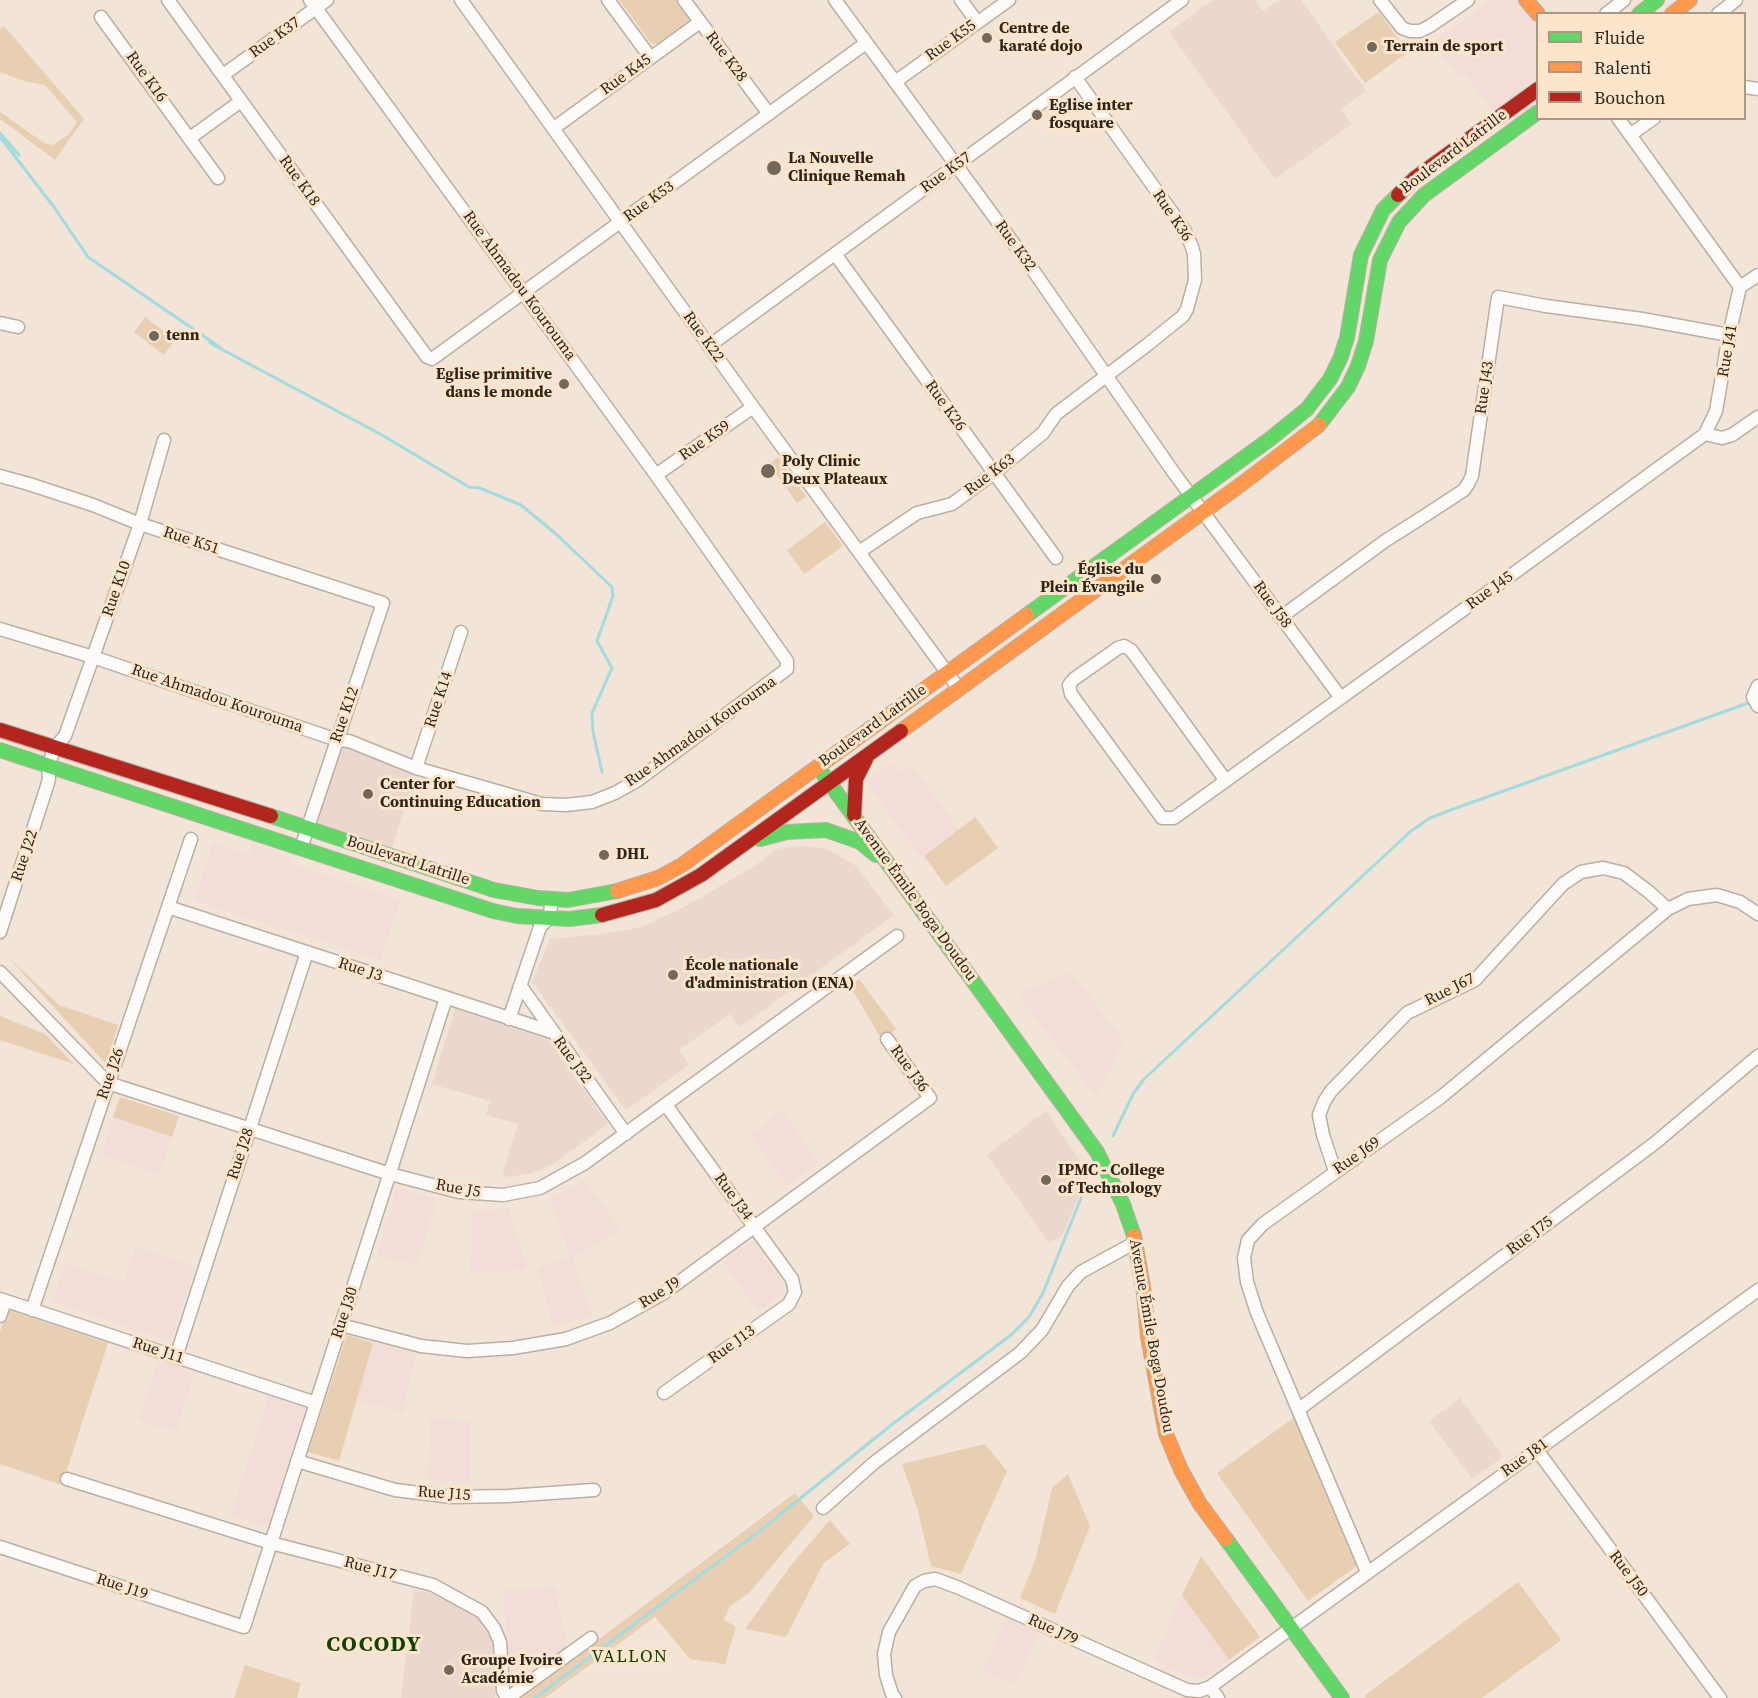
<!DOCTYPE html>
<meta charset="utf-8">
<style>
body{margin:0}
#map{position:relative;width:1758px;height:1698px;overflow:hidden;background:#f2e4d6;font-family:"Source Serif 4",serif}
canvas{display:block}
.legend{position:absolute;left:1536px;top:12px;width:210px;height:108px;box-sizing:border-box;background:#fde5cb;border:2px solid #aa9885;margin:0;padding:8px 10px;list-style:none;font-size:18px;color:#2e251b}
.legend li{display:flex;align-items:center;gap:12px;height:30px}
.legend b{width:30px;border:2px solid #aa9885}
</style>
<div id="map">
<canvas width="1758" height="1698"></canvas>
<ul class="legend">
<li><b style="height:8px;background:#63d668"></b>Fluide</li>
<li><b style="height:8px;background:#ff974d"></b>Ralenti</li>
<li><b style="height:8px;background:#b3261e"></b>Bouchon</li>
</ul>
</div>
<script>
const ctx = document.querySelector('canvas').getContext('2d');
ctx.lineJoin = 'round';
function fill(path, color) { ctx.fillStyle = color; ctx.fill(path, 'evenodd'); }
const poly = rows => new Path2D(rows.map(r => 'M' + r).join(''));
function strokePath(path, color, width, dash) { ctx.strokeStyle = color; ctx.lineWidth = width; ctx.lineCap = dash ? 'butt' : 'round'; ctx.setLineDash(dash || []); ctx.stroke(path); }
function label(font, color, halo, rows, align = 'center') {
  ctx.font = font + ' "Source Serif 4",serif'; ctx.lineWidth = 6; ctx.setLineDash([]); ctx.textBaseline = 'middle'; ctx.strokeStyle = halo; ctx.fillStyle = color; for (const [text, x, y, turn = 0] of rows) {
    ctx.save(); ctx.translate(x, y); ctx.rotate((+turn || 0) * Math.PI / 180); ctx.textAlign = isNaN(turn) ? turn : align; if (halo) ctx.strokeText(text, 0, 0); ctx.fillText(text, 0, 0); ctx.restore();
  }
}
fill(poly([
 [1492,0,1519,0,1537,24,1537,79,1493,112,1465,74,1460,78,1432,43],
 [892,763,900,774,912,765,959,829,921,857,866,782],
 [213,842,249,854,252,844,292,857,290,864,400,900,381,961,194,900],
 [1070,971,1124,1041,1097,1097,1018,995],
 [782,1111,819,1162,787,1185,750,1134],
 [113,1117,172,1137,160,1174,101,1155],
 [584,1179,621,1230,572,1258,592,1316,553,1327,537,1267,571,1257,550,1199],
 [397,1187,437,1199,417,1266,377,1255],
 [509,1208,527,1269,500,1273,470,1273,473,1211],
 [752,1240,784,1284,783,1294,759,1311,723,1262],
 [136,1247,195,1267,171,1341,53,1301,65,1263,124,1283],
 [373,1343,416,1353,403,1412,356,1401],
 [158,1360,195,1372,176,1432,139,1420],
 [269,1396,306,1408,268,1527,231,1515],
 [431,1417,471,1421,470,1483,427,1480],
 [555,1587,568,1647,512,1690,503,1591],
 [1182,1595,1229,1660,1210,1674,1200,1678,1186,1675,1154,1660],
 [1006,1618,1039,1632,1016,1685,983,1671]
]), '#f3ddd9');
fill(poly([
 [1213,0,1254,0,1263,11,1279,0,1301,0,1366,91,1341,109,1352,124,1275,179,1169,32],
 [343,747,415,772,392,848,315,824],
 [801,846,827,849,856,866,894,915,740,1027,730,1014,679,1050,689,1065,626,1110,532,982,550,939,604,934,642,927,686,906,753,867,777,849],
 [455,1009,547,1038,608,1124,552,1165,529,1174,504,1177,503,1172,518,1124,486,1115,490,1101,432,1084],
 [1046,1111,1090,1175,1084,1184,1062,1236,1049,1243,987,1155],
 [1460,1398,1503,1457,1472,1479,1429,1421],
 [414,1590,431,1593,477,1615,488,1630,493,1642,495,1698,401,1698]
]), '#ebd7cd');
fill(poly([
 [619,0,689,0,694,20,664,43,652,44],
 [1379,12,1408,52,1365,83,1335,42],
 [4,26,84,119,55,160,0,119,0,112,44,143,53,145,68,135,77,122,45,85,24,81,0,72,0,29],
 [145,317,175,340,164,355,134,332],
 [778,457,806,496,797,503,769,464],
 [825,522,843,546,804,574,787,550],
 [975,817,998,848,946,886,924,856],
 [7,956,59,1005,118,1025,106,1064],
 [859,979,896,1029,882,1040,850,986],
 [0,1016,45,1034,74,1064,0,1040],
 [120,1097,179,1116,172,1137,113,1117],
 [7,1310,108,1343,62,1485,0,1464,0,1332],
 [347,1335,373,1343,339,1461,308,1452],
 [1295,1417,1358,1565,1308,1601,1217,1473],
 [985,1444,1007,1471,961,1574,931,1566,918,1511,902,1464],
 [1068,1474,1090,1526,1055,1614,1020,1598,1036,1558,1052,1488],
 [795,1493,814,1516,750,1592,730,1606,724,1620,736,1627,725,1664,690,1659,655,1617,545,1698,520,1698],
 [830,1520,850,1544,824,1563,786,1637,745,1629,792,1564],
 [1201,1556,1260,1637,1229,1660,1182,1595],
 [1518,1582,1561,1640,1482,1698,1366,1698,1364,1696],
 [245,1665,301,1683,297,1698,234,1698]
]), '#e9cfb2');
strokePath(poly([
 [0,133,19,155,8,144],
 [0,137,54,207,88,257,221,348,210,343,382,435,469,487,480,488,521,505,556,534,612,587,613,596,597,641,612,668,592,713,593,732,602,772],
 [1113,1136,1133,1094,1144,1079,1411,831,1430,818,1448,811,1751,702],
 [535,1698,761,1530,890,1426,1011,1335,1029,1317,1043,1293,1081,1198]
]), '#a3dbdf', 3);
const street = poly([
 [168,0,427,357,432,359,866,43],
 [461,0,753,407,959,689],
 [608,0,650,57],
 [684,0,769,114],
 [835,0,1028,263,1174,473,1341,698],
 [961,0,977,22],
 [1380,0,1402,28,1410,31,1420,31,1430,26,1468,0],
 [1606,14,1624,0],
 [1718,14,1736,0],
 [101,17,218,178],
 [223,75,327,0],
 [895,82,1009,0],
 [1744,87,1758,89],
 [1618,118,1740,287],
 [554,128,700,22],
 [1630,135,1654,118],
 [190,138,241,101],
 [835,254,1056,558],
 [0,323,18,327],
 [709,346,1182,0],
 [1705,434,1722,438,1732,435,1758,417],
 [656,475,753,407],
 [0,476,29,484,93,505,140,524,383,603,301,848],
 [859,552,917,513,952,504,994,473,1043,433,1056,414,1147,345,1183,316,1187,309,1195,280,1194,254,1192,247,1184,229,1075,77],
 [1281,617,1385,541,1429,513,1464,490,1468,484,1472,476,1498,297,1546,306,1642,319,1729,335],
 [0,629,93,657,337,740,349,741,416,768,542,804,566,805,592,802,615,793,638,780,787,669,787,661,656,475,310,0],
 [1758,686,1753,697,1758,706],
 [416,768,461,632],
 [1226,781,1131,650,1124,646,1118,648,1074,679,1069,685,1071,694,1162,818,1174,818,1488,592,1705,434,1716,411,1729,335,1740,287,1758,275],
 [168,907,552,1032],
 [0,932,47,786,49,779,48,766,55,747,65,736,93,657,140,524,164,440],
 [0,972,108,1083,390,1174,459,1192,503,1195,540,1188,585,1163,897,936],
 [520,985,626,1134],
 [509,1019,540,927,549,918,552,900],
 [1335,1171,1323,1135,1319,1115,1324,1102,1331,1091,1407,1013,1475,980,1563,884,1581,872,1603,868,1624,873,1649,892,1668,909],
 [0,1299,316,1403],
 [32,1310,191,839],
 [0,1316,5,1301],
 [341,1325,421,1346,467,1351,513,1348,566,1339,610,1323,664,1293,930,1098,887,1039],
 [176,1357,307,952],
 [664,1393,789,1304,795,1292,792,1279,666,1105],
 [1298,1410,1655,1143,1758,1056],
 [1537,1450,1720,1698],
 [297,1461,395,1490,452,1497,508,1496,594,1490],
 [67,1479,271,1543,433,1585,482,1612,494,1628,500,1642,503,1691,506,1696,512,1695,591,1638],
 [823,1508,875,1462,1020,1353,1042,1330,1068,1286,1081,1272,1136,1242],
 [0,1547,244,1627,446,998],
 [1367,1572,1257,1313,1247,1282,1244,1258,1248,1240,1263,1224,1441,1097,1668,909,1688,899,1717,895,1740,902,1758,914],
 [1210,1687,1218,1698],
 [895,1698,892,1694,886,1675,884,1654,889,1632,915,1586,924,1581,935,1579,957,1587,1187,1690,1199,1691,1210,1687,1758,1290]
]);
const fast = poly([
 [1639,14,1657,0],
 [1319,425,1348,387,1358,366,1366,341,1380,260,1399,222,1424,195,1538,112],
 [1027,615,1270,439,1307,409,1330,379,1340,359,1347,338,1361,255,1383,210,1398,195],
 [0,750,493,911,517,916,569,919,602,915],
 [823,774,1097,1152,1123,1204,1134,1236],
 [271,816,494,890,538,898,568,900,617,891],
 [760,839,787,832,826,830,860,842,876,855],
 [1226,1539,1342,1698]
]);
const slow = poly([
 [1526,0,1538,14],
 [1672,14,1690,0],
 [901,731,1243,483,1319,425],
 [617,891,658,878,682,865,1027,615],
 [1134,1236,1144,1293,1148,1337,1166,1434,1181,1470,1200,1504,1226,1539]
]);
const jam = poly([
 [1398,195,1415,178,1538,89],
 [0,730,271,816],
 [854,815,856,779,866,759],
 [602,915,656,900,701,875,901,731]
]);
strokePath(street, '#b9afa4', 15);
strokePath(fast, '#b9afa4', 16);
strokePath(slow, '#b9afa4', 16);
strokePath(jam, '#b9afa4', 16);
strokePath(street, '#fdfbf9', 12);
strokePath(fast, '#63d668', 14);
strokePath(slow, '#ff974d', 14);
strokePath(jam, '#b3261e', 14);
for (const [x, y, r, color] of [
 [987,38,6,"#73685c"],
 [1372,47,6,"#73685c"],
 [1037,115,6,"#73685c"],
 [774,168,8,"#73685c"],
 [154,336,6,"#73685c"],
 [564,384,6,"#73685c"],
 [768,471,8,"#73685c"],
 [1156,579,6,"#73685c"],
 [368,794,6,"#73685c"],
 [604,855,6,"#73685c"],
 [673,975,6,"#73685c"],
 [1046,1180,6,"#73685c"],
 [449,1670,6,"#73685c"]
]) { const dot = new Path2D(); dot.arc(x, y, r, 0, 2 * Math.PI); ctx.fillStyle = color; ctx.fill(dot); strokePath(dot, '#fde5cb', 2); }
label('bold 16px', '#2e251b', '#fde5cb', [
 ["Centre de",999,29],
 ["karaté dojo",999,47],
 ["Terrain de sport",1384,47],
 ["Eglise inter",1049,106],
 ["fosquare",1049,124],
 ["La Nouvelle",788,159],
 ["Clinique Remah",788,177],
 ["tenn",166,336],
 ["Eglise primitive",552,375,"right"],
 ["dans le monde",552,393,"right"],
 ["Poly Clinic",782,462],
 ["Deux Plateaux",782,480],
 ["Église du",1144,570,"right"],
 ["Plein Évangile",1144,588,"right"],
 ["Center for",380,785],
 ["Continuing Education",380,803],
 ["DHL",616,855],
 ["École nationale",685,966],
 ["d'administration (ENA)",685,984],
 ["IPMC - College",1058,1171],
 ["of Technology",1058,1189],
 ["Groupe Ivoire",461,1661],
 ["Académie",461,1679]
], 'left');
label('16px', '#2e251b', '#fde5cb', [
 ["Rue K37",275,38,-36],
 ["Rue K55",951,41,-36],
 ["Rue K28",726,57,53],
 ["Rue K45",626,75,-36],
 ["Rue K16",146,77,54],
 ["Boulevard Latrille",1454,152,-37],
 ["Rue K57",946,173,-36],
 ["Rue K18",299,181,54],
 ["Rue K53",649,202,-36],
 ["Rue K36",1172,216,56],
 ["Rue K32",1015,246,54],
 ["Rue Ahmadou Kourouma",519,286,54],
 ["Rue K22",703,337,54],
 ["Rue J41",1728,351,-80],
 ["Rue J43",1485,388,-82],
 ["Rue K26",945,406,54],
 ["Rue K59",705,441,-35],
 ["Rue K63",990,475,-37],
 ["Rue K51",191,541,18],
 ["Rue K10",117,589,-71],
 ["Rue J45",1490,591,-36],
 ["Rue J58",1272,605,54],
 ["Rue Ahmadou Kourouma",217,699,19],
 ["Rue K14",439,700,-72],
 ["Rue K12",345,715,-71],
 ["Boulevard Latrille",873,726,-36],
 ["Rue Ahmadou Kourouma",701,732,-35],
 ["Rue J22",25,856,-72],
 ["Boulevard Latrille",408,861,18],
 ["Avenue Émile Boga Doudou",915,900,54],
 ["Rue J3",360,970,18],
 ["Rue J67",1450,990,-27],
 ["Rue J32",572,1060,54],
 ["Rue J36",909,1069,54],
 ["Rue J26",111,1074,-71],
 ["Rue J28",241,1154,-72],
 ["Rue J69",1357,1156,-35],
 ["Rue J5",458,1189,10],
 ["Rue J34",733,1197,54],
 ["Rue J75",1530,1236,-37],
 ["Rue J9",660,1293,-32],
 ["Rue J30",345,1313,-72],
 ["Avenue Émile Boga Doudou",1151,1336,80],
 ["Rue J13",732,1345,-36],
 ["Rue J11",158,1351,18],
 ["Rue J81",1525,1458,-36],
 ["Rue J15",444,1494,4],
 ["Rue J17",370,1569,15],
 ["Rue J50",1628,1574,53],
 ["Rue J19",122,1587,18],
 ["Rue J79",1053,1630,24]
]);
ctx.letterSpacing = '1.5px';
label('18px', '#0f4108', '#fde5cb', [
 ["VALLON",630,1657]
]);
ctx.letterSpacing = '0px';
ctx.letterSpacing = '1.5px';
label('bold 22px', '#0f4108', '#fde5cb', [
 ["COCODY",374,1645]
]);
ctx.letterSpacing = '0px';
</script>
